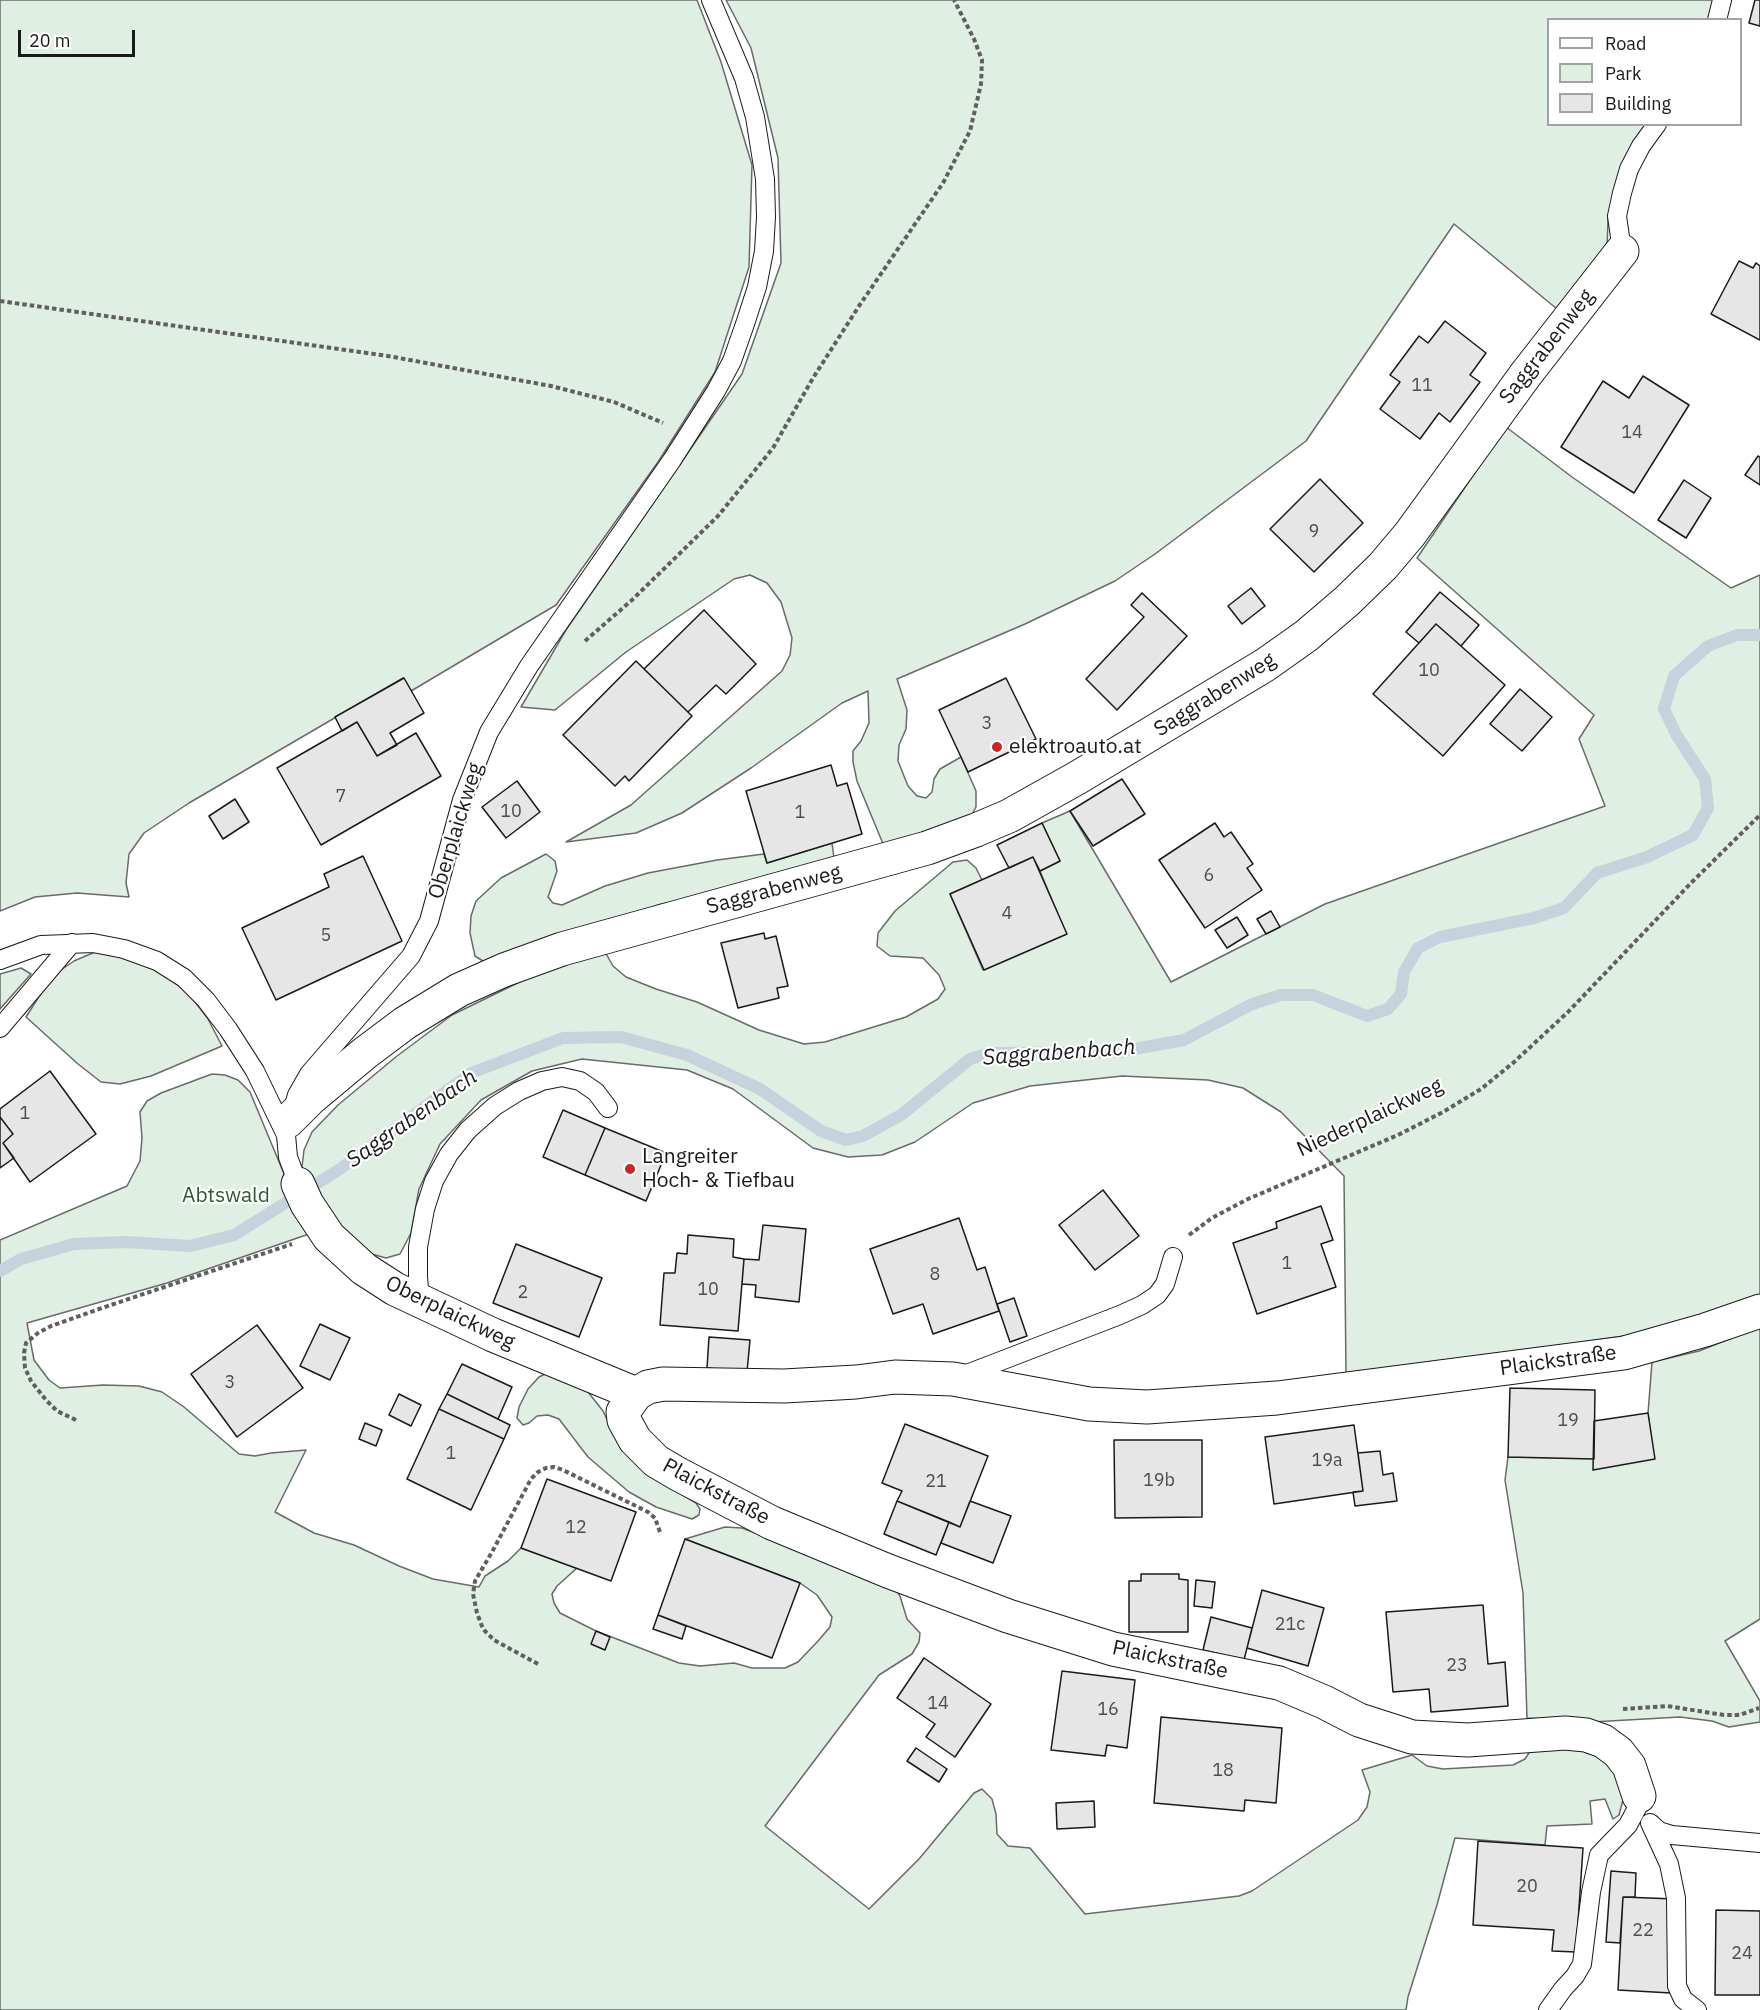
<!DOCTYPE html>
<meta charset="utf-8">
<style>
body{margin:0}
#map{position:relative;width:1760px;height:2010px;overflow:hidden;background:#fff;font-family:"IBM Plex Sans",sans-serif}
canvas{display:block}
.legend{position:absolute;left:1547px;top:18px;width:195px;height:108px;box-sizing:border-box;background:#fff;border:2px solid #a3a3a3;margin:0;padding:8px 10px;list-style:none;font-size:18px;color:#1a1a1a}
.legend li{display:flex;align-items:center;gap:12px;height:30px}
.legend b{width:30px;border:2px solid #a3a3a3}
.scale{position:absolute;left:18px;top:30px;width:117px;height:27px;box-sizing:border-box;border:3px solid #1a1a1a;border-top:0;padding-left:8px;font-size:18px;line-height:21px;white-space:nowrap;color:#1a1a1a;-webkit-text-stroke:4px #fff;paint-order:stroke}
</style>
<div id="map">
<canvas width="1760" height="2010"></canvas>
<ul class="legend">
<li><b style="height:8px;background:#fff"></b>Road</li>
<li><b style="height:16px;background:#e0efe3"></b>Park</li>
<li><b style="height:16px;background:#e6e6e6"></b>Building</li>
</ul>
<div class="scale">20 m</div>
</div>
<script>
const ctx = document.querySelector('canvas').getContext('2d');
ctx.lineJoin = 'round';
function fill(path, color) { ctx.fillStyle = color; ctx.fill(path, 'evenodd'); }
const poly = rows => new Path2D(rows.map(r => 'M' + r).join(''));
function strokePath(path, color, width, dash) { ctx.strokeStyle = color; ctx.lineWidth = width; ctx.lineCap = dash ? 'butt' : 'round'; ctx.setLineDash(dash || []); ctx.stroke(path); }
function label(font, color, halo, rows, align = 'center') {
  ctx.font = font + ' "IBM Plex Sans",sans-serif'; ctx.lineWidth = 4.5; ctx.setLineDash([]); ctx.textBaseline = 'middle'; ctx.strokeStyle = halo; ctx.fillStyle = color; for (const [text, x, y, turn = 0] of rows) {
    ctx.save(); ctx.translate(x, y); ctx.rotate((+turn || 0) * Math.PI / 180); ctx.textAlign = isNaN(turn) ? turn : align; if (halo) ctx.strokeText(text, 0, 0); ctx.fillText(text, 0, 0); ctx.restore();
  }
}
const green = poly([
 [0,0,697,0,721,62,752,165,749,267,715,372,658,462,556,605,411,691,403,678,189,803,144,833,129,854,126,883,129,897,77,893,35,897,0,911,0,0],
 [726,0,1714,0,1708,19,1548,20,1548,124,1648,125,1608,218,1607,251,1557,309,1454,224,1306,441,1155,554,1115,581,1025,624,897,679,907,710,906,729,899,745,898,761,908,786,917,796,926,798,932,792,934,779,940,769,961,757,976,791,976,807,970,818,886,851,857,781,853,762,853,751,861,741,869,723,868,691,842,703,751,768,682,813,636,833,566,842,631,805,782,671,790,655,792,638,781,602,767,583,750,575,734,579,626,652,555,710,521,707,566,630,742,374,781,263,778,158,751,48,726,0],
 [1506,427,1572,477,1731,588,1760,575,1760,1298,1631,1335,1346,1376,1344,1176,1281,1112,1243,1088,1208,1080,1122,1076,1030,1086,973,1103,915,1142,882,1155,848,1157,813,1148,733,1089,687,1070,582,1059,532,1071,481,1100,440,1144,419,1189,411,1233,400,1254,386,1258,368,1253,339,1227,317,1199,302,1167,304,1150,312,1132,338,1105,397,1056,452,1015,538,973,604,950,613,966,626,977,656,989,697,1002,759,1030,804,1044,825,1042,906,1017,938,999,945,989,939,975,923,958,890,956,877,946,878,933,895,911,953,862,967,860,976,868,982,880,950,894,983,970,1066,934,1040,871,1060,861,1042,823,1070,811,1171,982,1325,904,1605,806,1579,739,1594,715,1417,558,1506,427],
 [832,843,834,858,765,885,661,904,486,963,475,956,470,933,471,916,476,901,501,878,546,854,555,861,557,871,548,897,553,903,562,905,605,886,648,873,717,860,764,854,767,863,832,843],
 [95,952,123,957,163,973,189,994,208,1019,222,1046,151,1076,120,1084,101,1082,78,1064,26,1017,52,976,74,961,95,952],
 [21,968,31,974,0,1009,0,974,21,968],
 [212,1074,225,1075,238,1080,250,1092,309,1234,167,1283,27,1323,34,1360,49,1380,60,1388,103,1385,139,1386,162,1392,184,1407,239,1454,255,1456,271,1453,306,1450,275,1512,314,1533,354,1545,399,1566,433,1579,479,1587,485,1576,508,1561,521,1548,577,1568,557,1586,552,1594,554,1603,560,1613,596,1631,679,1663,700,1666,734,1663,752,1668,785,1668,798,1662,818,1641,830,1627,832,1617,817,1595,800,1583,685,1539,725,1527,742,1528,893,1585,900,1596,907,1619,920,1633,919,1642,912,1654,879,1675,765,1826,869,1909,919,1859,974,1793,982,1789,992,1799,996,1814,997,1834,1008,1846,1030,1848,1085,1914,1239,1896,1252,1891,1358,1820,1367,1807,1370,1792,1362,1770,1412,1755,1427,1766,1443,1769,1513,1765,1525,1759,1529,1753,1529,1743,1581,1745,1614,1768,1624,1796,1619,1815,1613,1819,1605,1799,1590,1801,1592,1824,1547,1826,1545,1845,1455,1838,1437,1905,1408,1997,1406,2010,0,2010,0,1240,127,1186,140,1161,142,1138,140,1112,147,1101,161,1093,212,1074],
 [1760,1327,1760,1619,1725,1641,1760,1701,1760,1722,1729,1727,1712,1721,1680,1717,1592,1722,1527,1718,1523,1593,1505,1480,1508,1457,1654,1459,1648,1413,1652,1362,1699,1351,1760,1327],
 [547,1373,574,1379,588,1392,603,1411,614,1434,678,1492,696,1503,700,1509,699,1515,692,1519,656,1507,629,1492,588,1457,559,1419,548,1415,537,1416,529,1423,523,1425,517,1418,519,1407,528,1389,539,1377,547,1373]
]);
fill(green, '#e0efe3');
strokePath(green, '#6a6a6a', 1.5);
strokePath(poly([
 [0,1271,21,1259,74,1244,126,1242,190,1246,234,1235,340,1169,471,1073,563,1038,621,1037,687,1055,760,1089,821,1131,846,1140,863,1136,901,1115,970,1059,990,1053,1118,1052,1184,1040,1252,1004,1281,995,1313,995,1367,1016,1388,1009,1401,994,1404,972,1418,948,1440,937,1534,918,1564,908,1597,873,1647,857,1693,835,1708,808,1705,779,1676,734,1664,709,1674,676,1708,646,1737,635,1760,635]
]), '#c6d2dc', 12);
const building = poly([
 [1755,0,1760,0,1760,26,1749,23,1755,0],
 [1739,261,1753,268,1756,263,1760,266,1760,340,1711,314,1739,261],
 [1445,321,1486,353,1470,375,1480,382,1450,422,1439,413,1420,439,1380,409,1400,382,1390,375,1419,336,1428,343,1445,321],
 [1643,376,1689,405,1634,493,1561,447,1603,381,1629,398,1643,376],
 [1758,456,1760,457,1760,485,1745,475,1758,456],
 [1320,479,1363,523,1314,572,1270,529,1320,479],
 [1684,480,1711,498,1686,538,1658,520,1684,480],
 [1251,588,1265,606,1242,624,1228,606,1251,588],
 [1440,592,1479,625,1461,646,1436,624,1419,643,1406,632,1440,592],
 [1142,593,1187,636,1117,710,1086,679,1144,617,1131,605,1142,593],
 [704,610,756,664,726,694,716,685,688,712,644,669,704,610],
 [1436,624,1505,685,1443,756,1373,694,1436,624],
 [636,661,692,716,629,781,625,776,615,786,563,735,636,661],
 [404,678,424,713,390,733,397,745,377,756,357,722,342,731,335,717,404,678],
 [1006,678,1036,739,968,772,939,710,1006,678],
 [1520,689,1552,717,1522,751,1490,724,1520,689],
 [357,722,377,756,416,733,441,776,321,845,277,768,357,722],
 [831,765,837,786,847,783,862,834,767,863,746,791,831,765],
 [1122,779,1145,814,1093,846,1070,811,1122,779],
 [517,781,540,812,506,838,482,807,517,781],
 [235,799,249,822,223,839,209,816,235,799],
 [1042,823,1060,861,1040,871,1033,857,1009,868,997,845,1042,823],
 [1215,823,1224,837,1231,832,1253,864,1247,868,1262,890,1205,928,1159,860,1215,823],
 [363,856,402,941,276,1000,242,928,329,887,324,874,363,856],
 [1033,857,1067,934,984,970,950,894,1033,857],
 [1271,911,1280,927,1266,934,1257,919,1271,911],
 [1237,917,1248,935,1227,948,1215,930,1237,917],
 [764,933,765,939,776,936,788,986,777,988,779,998,738,1008,721,943,764,933],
 [50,1071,96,1134,30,1182,3,1143,13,1134,0,1117,0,1109,50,1071],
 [563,1110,605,1128,585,1175,543,1157,563,1110],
 [0,1117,13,1134,3,1143,14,1158,0,1168,0,1117],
 [605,1128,666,1153,646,1201,585,1175,605,1128],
 [1103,1190,1139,1236,1095,1270,1059,1225,1103,1190],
 [1321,1206,1333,1240,1321,1244,1336,1287,1257,1314,1233,1243,1277,1228,1276,1222,1321,1206],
 [959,1218,977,1270,985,1267,999,1311,933,1334,923,1304,893,1314,870,1249,959,1218],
 [763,1225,806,1229,799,1302,755,1297,756,1285,742,1284,744,1259,759,1260,763,1225],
 [688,1235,734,1239,733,1257,744,1259,738,1331,660,1325,664,1273,675,1273,677,1253,687,1254,688,1235],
 [516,1244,602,1278,579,1337,493,1303,516,1244],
 [1014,1298,1027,1336,1010,1342,997,1304,1014,1298],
 [320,1324,350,1338,330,1380,300,1366,320,1324],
 [257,1325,303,1388,237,1437,191,1374,257,1325],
 [709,1337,750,1340,747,1372,707,1368,709,1337],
 [462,1364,512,1387,498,1419,447,1394,462,1364],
 [1510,1388,1595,1390,1594,1459,1508,1457,1510,1388],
 [399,1394,421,1405,411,1426,389,1415,399,1394],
 [447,1394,510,1425,504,1439,439,1409,447,1394],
 [439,1409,504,1439,471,1510,407,1479,439,1409],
 [1648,1413,1655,1459,1593,1470,1594,1421,1648,1413],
 [365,1423,382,1430,376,1446,359,1439,365,1423],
 [905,1424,988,1456,960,1527,897,1501,902,1491,882,1483,905,1424],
 [1354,1425,1363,1491,1274,1504,1265,1437,1354,1425],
 [1114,1440,1202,1440,1202,1517,1115,1518,1114,1440],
 [1380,1451,1383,1475,1393,1473,1397,1501,1355,1506,1353,1492,1363,1491,1358,1453,1380,1451],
 [547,1479,636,1512,611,1581,521,1548,547,1479],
 [897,1501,949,1522,936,1555,884,1534,897,1501],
 [970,1501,1011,1516,993,1563,941,1543,949,1522,960,1527,970,1501],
 [685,1539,800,1583,772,1658,658,1615,685,1539],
 [1141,1574,1179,1574,1179,1579,1188,1580,1188,1632,1129,1632,1129,1581,1141,1581,1141,1574],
 [1196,1580,1215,1582,1212,1608,1194,1606,1196,1580],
 [1262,1590,1324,1608,1308,1666,1247,1648,1262,1590],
 [1483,1605,1488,1664,1505,1662,1508,1706,1431,1712,1429,1689,1393,1692,1386,1612,1483,1605],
 [658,1615,686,1626,682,1639,653,1629,658,1615],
 [1211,1617,1252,1628,1244,1660,1203,1650,1211,1617],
 [596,1631,610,1637,605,1650,591,1644,596,1631],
 [924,1658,991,1704,955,1757,926,1737,935,1724,897,1698,924,1658],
 [1062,1671,1135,1680,1127,1748,1107,1745,1105,1756,1051,1750,1062,1671],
 [1161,1717,1282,1728,1276,1803,1245,1800,1244,1811,1154,1803,1161,1717],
 [916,1748,947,1769,939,1782,907,1761,916,1748],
 [1094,1801,1095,1827,1057,1829,1056,1803,1094,1801],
 [1478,1841,1583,1848,1576,1952,1552,1951,1554,1930,1473,1925,1478,1841],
 [1611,1871,1636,1873,1635,1897,1623,1897,1620,1943,1606,1942,1611,1871],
 [1623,1897,1675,1899,1671,1993,1618,1990,1623,1897],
 [1716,1910,1760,1911,1760,1995,1715,1995,1716,1910]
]);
fill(building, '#e6e6e6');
strokePath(building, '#1a1a1a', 1.5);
const lane = poly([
 [1717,20,1722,0],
 [1622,251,1617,216,1622,193,1629,169,1641,146,1657,124],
 [0,960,41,945,93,943,124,949,157,961,184,978,206,1000,228,1029,255,1071,285,1133],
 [0,1028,72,943],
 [298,1184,288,1157,286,1135,297,1095,309,1074,411,956,429,921,462,800,489,732,529,666,672,460,716,391,732,361,745,324,757,287,764,251,766,217,765,179,755,117,744,78,711,0],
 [420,1303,418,1276,418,1247,425,1209,434,1181,449,1154,468,1130,495,1106,519,1091,542,1081,562,1077,580,1081,596,1092,608,1108],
 [959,1377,1120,1315,1142,1305,1157,1295,1165,1284,1173,1257],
 [1650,1823,1669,1864,1676,1898,1677,1986,1683,1999,1697,2010],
 [1650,1823,1659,1831,1672,1835,1760,1843],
 [1548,2010,1563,1989,1575,1976,1582,1964,1591,1892,1599,1855,1628,1825,1637,1808,1639,1796]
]);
const street = poly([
 [288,1121,311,1098,365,1053,405,1023,459,990,504,970,562,949,927,848,976,830,1009,816,1077,778,1265,665,1306,636,1347,601,1383,566,1410,534,1526,374,1622,251],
 [298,1184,307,1204,329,1237,364,1269,395,1289,493,1335,636,1394],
 [1639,1796,1629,1766,1618,1752,1603,1741,1586,1735,1565,1733,1468,1740,1412,1737,1359,1720,1324,1702,1279,1683,1113,1649,1008,1616,888,1571,772,1523,678,1474,656,1461,635,1440,624,1420,623,1412,636,1394,648,1387,663,1384,784,1386,856,1382,895,1377,953,1379,1089,1404,1147,1407,1277,1398,1624,1353,1705,1330,1760,1311]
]);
strokePath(lane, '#1a1a1a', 20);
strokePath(street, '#1a1a1a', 35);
strokePath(poly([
 [0,301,388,356,551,386,614,402,663,423],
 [585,641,632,600,718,516,773,448,813,378,859,306,943,183,970,131,981,84,982,60,974,39,954,0],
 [1189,1235,1212,1218,1248,1199,1398,1135,1443,1112,1481,1089,1513,1063,1568,1012,1693,881,1760,815],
 [76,1420,57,1411,46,1400,31,1381,25,1368,24,1353,26,1343,38,1333,51,1326,99,1309,292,1244],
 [538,1664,494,1640,483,1629,477,1613,473,1594,475,1581,492,1552,531,1479,538,1472,546,1468,554,1467,563,1470,648,1512,655,1518,661,1535],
 [1623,1709,1667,1706,1724,1715,1740,1715,1759,1708]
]), '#5f5f5f', 4, [4.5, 3]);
strokePath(lane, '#fff', 18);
strokePath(street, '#fff', 33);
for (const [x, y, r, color] of [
 [997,747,6,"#c62828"],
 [630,1169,6,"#c62828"]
]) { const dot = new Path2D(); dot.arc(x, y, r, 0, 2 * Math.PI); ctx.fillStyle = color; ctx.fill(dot); strokePath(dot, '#fff', 2); }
label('18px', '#4d4d4d', null, [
 ["11",1422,386],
 ["14",1632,433],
 ["9",1314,532],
 ["10",1429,671],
 ["3",987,724],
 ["7",341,797],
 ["10",511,812],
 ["1",800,813],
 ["6",1209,876],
 ["4",1007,914],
 ["5",326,936],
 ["1",25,1114],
 ["1",1287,1264],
 ["8",935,1275],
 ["10",708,1290],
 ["2",523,1293],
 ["3",230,1383],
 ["19",1568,1421],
 ["1",451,1454],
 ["19a",1327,1461],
 ["19b",1159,1481],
 ["21",936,1482],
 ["12",576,1528],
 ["21c",1290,1625],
 ["23",1457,1666],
 ["14",938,1704],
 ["16",1108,1710],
 ["18",1223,1771],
 ["20",1527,1887],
 ["22",1643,1931],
 ["24",1742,1954]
]);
label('21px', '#1a1a1a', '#fff', [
 ["Saggrabenweg",1547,347,-52],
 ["Saggrabenweg",1215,695,-32],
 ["Oberplaickweg",456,831,-73],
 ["Saggrabenweg",774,890,-15],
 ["Niederplaickweg",1370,1118,-25],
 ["Oberplaickweg",450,1313,26],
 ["Plaickstraße",1558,1361,-8],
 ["Plaickstraße",716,1492,28],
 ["Plaickstraße",1170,1660,12]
]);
label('21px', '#1a1a1a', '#fff', [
 ["elektroauto.at",1009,747],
 ["Langreiter",642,1157],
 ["Hoch- & Tiefbau",642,1181]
], 'left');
label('21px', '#2b5a34', '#fff', [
 ["Abtswald",226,1196]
]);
label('italic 22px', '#1a1a1a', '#fff', [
 ["Saggrabenbach",1059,1053,-4],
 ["Saggrabenbach",412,1119,-35]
]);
</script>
